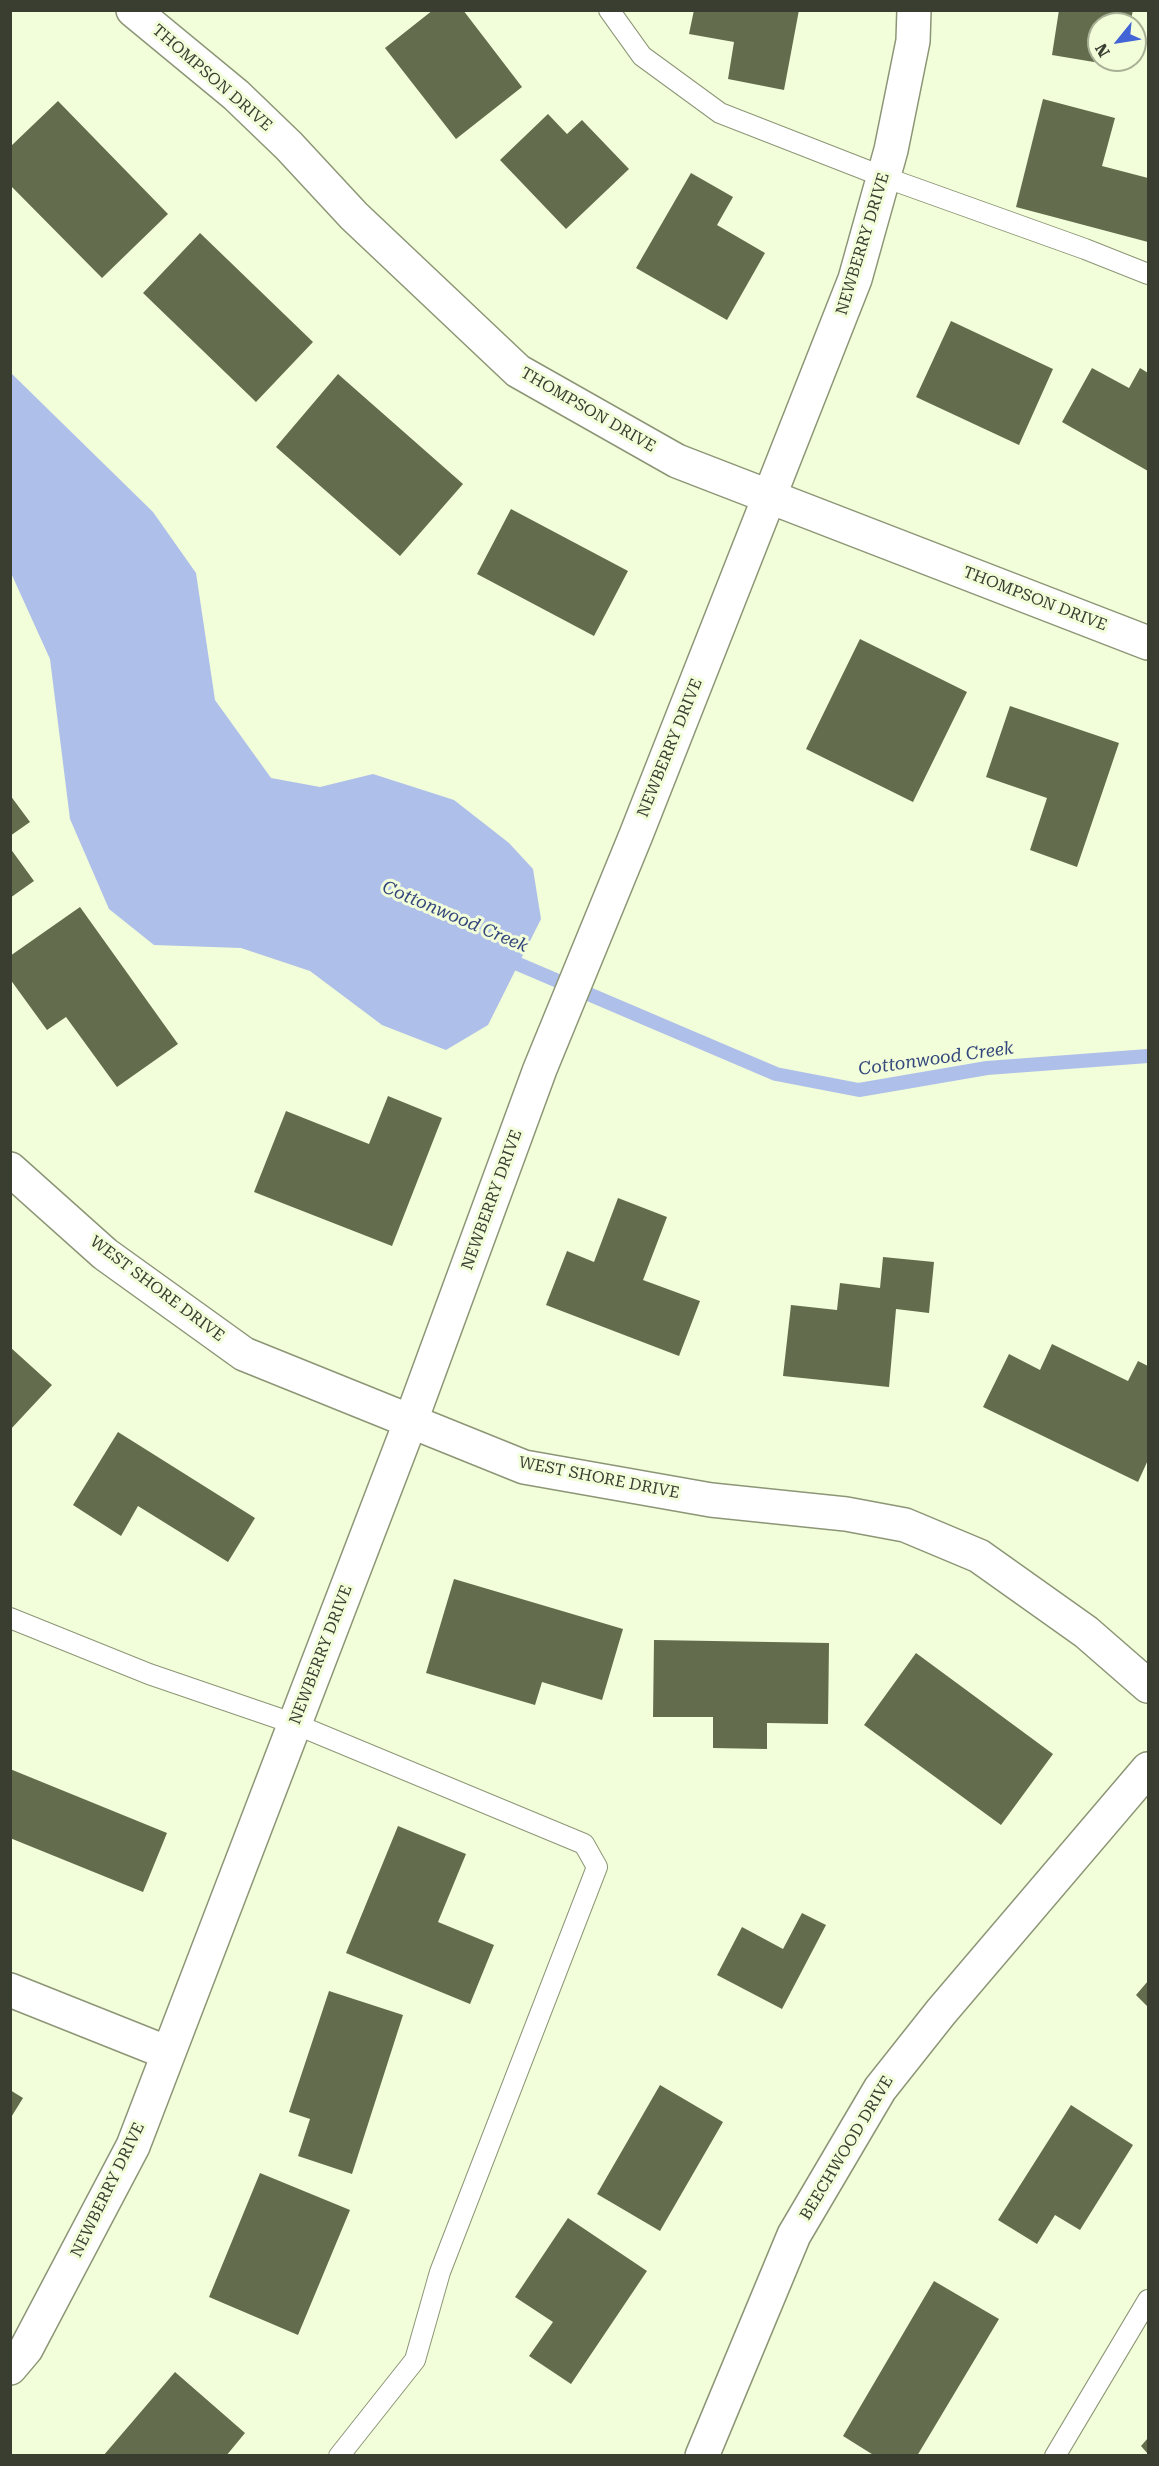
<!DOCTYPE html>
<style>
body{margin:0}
#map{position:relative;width:1159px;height:2466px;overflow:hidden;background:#f2fdda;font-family:"Roboto Serif",serif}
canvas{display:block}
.frame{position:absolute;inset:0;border:12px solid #3a3e30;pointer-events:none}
.north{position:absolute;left:1087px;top:12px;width:60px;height:60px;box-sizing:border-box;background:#f2fdda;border:2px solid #a8b196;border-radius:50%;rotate:240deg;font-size:16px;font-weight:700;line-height:24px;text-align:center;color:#3a3e30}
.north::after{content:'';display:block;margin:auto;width:21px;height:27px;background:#4264d6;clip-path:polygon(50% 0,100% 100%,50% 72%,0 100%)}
</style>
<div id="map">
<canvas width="1159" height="2466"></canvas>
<div class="frame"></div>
<div class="north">N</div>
</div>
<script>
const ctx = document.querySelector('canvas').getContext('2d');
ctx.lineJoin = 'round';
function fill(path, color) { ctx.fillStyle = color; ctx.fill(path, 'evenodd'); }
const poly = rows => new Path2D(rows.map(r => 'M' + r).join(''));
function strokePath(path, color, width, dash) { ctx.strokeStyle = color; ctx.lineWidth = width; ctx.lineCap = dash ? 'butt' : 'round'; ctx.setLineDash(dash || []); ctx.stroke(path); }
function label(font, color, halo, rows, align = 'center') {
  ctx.font = font + ' "Roboto Serif",serif'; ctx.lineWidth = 6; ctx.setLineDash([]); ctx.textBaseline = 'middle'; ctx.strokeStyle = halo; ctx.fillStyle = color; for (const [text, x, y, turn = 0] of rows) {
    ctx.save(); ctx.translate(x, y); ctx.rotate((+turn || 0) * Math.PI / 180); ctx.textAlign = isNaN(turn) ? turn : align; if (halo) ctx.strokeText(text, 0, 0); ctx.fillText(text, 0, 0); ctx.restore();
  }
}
fill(poly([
 [11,373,153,512,196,573,215,700,271,778,320,787,373,774,454,800,509,843,533,869,541,919,488,1025,446,1050,382,1025,310,971,241,948,154,945,109,909,70,819,50,659,11,573]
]), '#aebfe9');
strokePath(poly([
 [504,958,776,1074,859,1090,987,1068,1148,1056]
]), '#aebfe9', 14);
fill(poly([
 [433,10,463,10,522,87,456,139,385,48],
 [694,10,799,10,784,90,728,79,734,42,689,34],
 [1059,10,1133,10,1130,24,1099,24,1099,60,1125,60,1124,67,1052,55],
 [1043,99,1115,118,1102,166,1148,178,1148,242,1016,207],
 [58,101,168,214,102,278,10,185,10,147],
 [548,114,567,134,582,120,629,169,566,229,500,160],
 [691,173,733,197,717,225,765,253,727,320,636,268],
 [200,233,313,342,256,402,143,293],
 [951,321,1053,369,1019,445,916,397],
 [1092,368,1129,388,1140,368,1148,373,1148,471,1062,422],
 [338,374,463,484,400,556,276,447],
 [511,509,628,571,594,636,477,574],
 [860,639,967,692,913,802,806,749],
 [1010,706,1119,743,1077,867,1030,850,1047,798,986,777],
 [10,795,30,822,10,836],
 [10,848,34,881,10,898],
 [80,907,178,1044,117,1087,66,1017,47,1030,10,979,10,956],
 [388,1096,442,1118,392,1246,254,1192,286,1111,369,1144],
 [618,1198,667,1217,643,1280,700,1301,679,1356,546,1305,567,1251,594,1262],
 [883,1257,934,1262,929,1313,896,1309,889,1387,783,1376,791,1305,837,1310,840,1283,880,1288],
 [1052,1344,1128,1381,1138,1361,1148,1366,1148,1460,1138,1482,983,1407,1009,1354,1040,1370],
 [10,1347,52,1385,10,1430],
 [118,1432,255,1518,228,1562,138,1506,121,1536,73,1505],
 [454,1579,623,1629,602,1700,542,1682,535,1705,426,1673],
 [654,1640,829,1643,828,1724,767,1723,767,1749,713,1748,713,1717,653,1717],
 [916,1653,1053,1754,1001,1825,864,1725],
 [10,1769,167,1833,143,1892,10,1838],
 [398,1826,466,1854,438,1922,494,1945,470,2004,346,1953],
 [802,1913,826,1925,782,2009,717,1975,742,1927,783,1949],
 [1148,1981,1148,2007,1136,1995],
 [329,1991,403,2015,352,2174,298,2156,310,2119,289,2112],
 [660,2085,723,2122,660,2231,597,2194],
 [10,2090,23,2098,10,2119],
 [1071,2105,1133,2145,1080,2230,1055,2215,1037,2244,998,2220],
 [260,2173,350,2210,298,2335,209,2297],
 [568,2218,647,2271,571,2384,529,2356,553,2322,515,2297],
 [934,2281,999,2319,917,2456,875,2456,843,2436],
 [175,2372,245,2433,226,2456,103,2456],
 [1148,2438,1148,2454,1141,2446]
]), '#636d4e');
const service = poly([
 [609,10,642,56,720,113,884,177,1085,249,1148,274],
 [10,1618,149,1674,295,1724,584,1844,597,1867,440,2272,415,2360,339,2456],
 [1055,2456,1148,2300]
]);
const minor = poly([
 [133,10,236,95,289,146,354,216,518,371,677,461,1148,643],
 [10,1169,105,1254,244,1354,524,1467,711,1500,846,1514,905,1525,979,1556,1086,1632,1148,1686],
 [10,1990,168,2053],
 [10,2368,26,2349,133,2146,410,1423,540,1069,636,835,855,279,891,150,913,41,914,10],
 [702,2456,794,2235,880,2089,941,2012,1148,1769]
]);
strokePath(service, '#8c9676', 22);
strokePath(minor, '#8c9676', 36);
strokePath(service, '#fff', 20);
strokePath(minor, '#fff', 33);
label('16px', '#3a3e30', '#f2fdda', [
 ["THOMPSON DRIVE",212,78,41],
 ["NEWBERRY DRIVE",863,244,-73],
 ["THOMPSON DRIVE",588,410,30],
 ["THOMPSON DRIVE",1035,599,21],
 ["NEWBERRY DRIVE",670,748,-68],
 ["NEWBERRY DRIVE",492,1200,-70],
 ["WEST SHORE DRIVE",157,1289,37],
 ["WEST SHORE DRIVE",599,1478,11],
 ["NEWBERRY DRIVE",321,1655,-69],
 ["BEECHWOOD DRIVE",847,2148,-59],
 ["NEWBERRY DRIVE",108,2190,-64]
]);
label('italic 18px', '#34477c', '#f2fdda', [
 ["Cottonwood Creek",455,917,23],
 ["Cottonwood Creek",936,1059,-8]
]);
</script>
